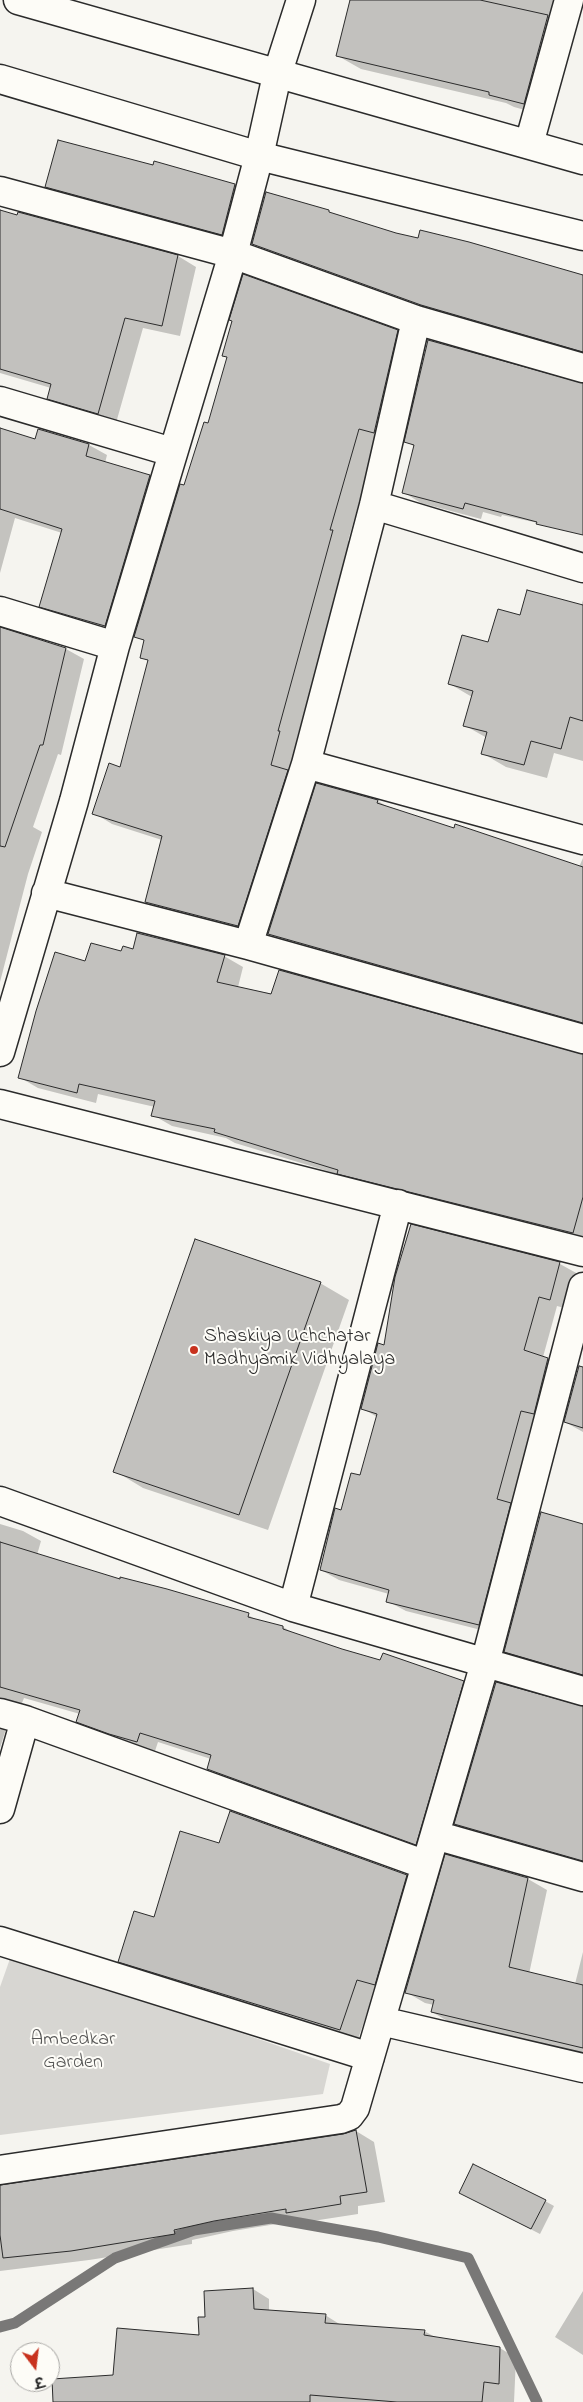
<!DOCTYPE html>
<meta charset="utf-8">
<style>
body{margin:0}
#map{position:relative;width:583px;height:2402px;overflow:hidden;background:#f5f4ef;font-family:"Indie Flower","Playpen Sans Deva",sans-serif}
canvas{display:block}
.north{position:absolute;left:10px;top:2342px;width:50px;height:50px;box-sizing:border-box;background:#fdfcf7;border:1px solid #a9a8a5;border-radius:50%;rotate:165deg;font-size:14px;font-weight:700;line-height:20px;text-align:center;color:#2b2b2b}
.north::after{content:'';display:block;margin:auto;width:18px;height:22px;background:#c8321e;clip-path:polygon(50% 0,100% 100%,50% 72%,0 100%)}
</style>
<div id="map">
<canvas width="583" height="2402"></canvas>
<div class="north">उ</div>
</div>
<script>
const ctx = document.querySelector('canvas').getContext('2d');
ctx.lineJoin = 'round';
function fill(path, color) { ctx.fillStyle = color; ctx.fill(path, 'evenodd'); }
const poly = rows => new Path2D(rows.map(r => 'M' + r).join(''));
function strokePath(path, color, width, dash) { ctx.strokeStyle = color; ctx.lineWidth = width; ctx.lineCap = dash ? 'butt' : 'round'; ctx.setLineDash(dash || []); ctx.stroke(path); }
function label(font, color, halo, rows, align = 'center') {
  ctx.font = font + ' "Indie Flower",sans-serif'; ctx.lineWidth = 4; ctx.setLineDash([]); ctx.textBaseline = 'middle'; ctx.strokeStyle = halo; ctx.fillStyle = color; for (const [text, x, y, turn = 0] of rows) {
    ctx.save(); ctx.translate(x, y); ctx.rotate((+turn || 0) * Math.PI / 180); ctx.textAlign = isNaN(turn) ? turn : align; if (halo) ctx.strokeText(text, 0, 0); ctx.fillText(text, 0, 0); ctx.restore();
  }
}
fill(poly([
 [12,1953,330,2064,323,2094,0,2135,0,1987]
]), '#d7d6d2');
fill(poly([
 [351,0,580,0,547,116,514,107,506,103,361,69,338,56],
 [155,162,235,185,253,196,240,244,65,197,47,186,154,167],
 [0,212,178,256,196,267,180,336,143,328,116,423,66,408,48,398,51,388,0,373],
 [329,212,337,216,395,234,583,276,583,356,441,315,272,254,253,244],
 [397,331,415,342,377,439,348,541,350,542,296,742,298,743,256,935,165,912,146,902,162,840,112,824,94,813,121,768,149,661,141,657,145,641,136,636,184,487,209,424,228,358,223,355],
 [583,384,583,533,502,515,501,517,483,512,481,519,421,503,403,492,415,447,406,441],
 [39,430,89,445,107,455,105,463,150,476,168,487,123,636,59,617,41,606,62,533,15,518,0,573,0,435,36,441],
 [583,600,583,761,554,753,547,778,506,767,482,753,487,738,464,725,472,697,450,684,489,644,521,616,581,606],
 [0,627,66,649,84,659,61,755,58,754,33,827,42,832,28,874,0,982],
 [317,785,378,801,391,809,579,867,583,858,583,1027,288,945,269,934],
 [134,950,224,956,243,967,238,987,583,1055,583,1241,358,1184,344,1176,235,1143,226,1138,172,1126,153,1115,155,1107,98,1094,96,1103,38,1088,19,1077,86,962],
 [412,1226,560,1264,578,1274,568,1309,557,1306,543,1357,566,1369,497,1634,406,1611,387,1601,389,1594,339,1580,321,1570,342,1512,361,1477,377,1417,362,1408,384,1346],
 [320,1283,349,1300,268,1530,143,1488,115,1471],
 [583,1369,583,1432,565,1422],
 [0,1524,23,1531,41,1541,37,1555,121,1581,248,1615,259,1621,283,1627,297,1635,342,1651,463,1682,481,1692,434,1854,226,1779,208,1768,211,1759,158,1742,155,1751,129,1744,96,1732,78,1721,80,1714,24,1698,20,1708,3,1719,5,1732,0,1748],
 [583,1525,583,1679,525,1662,506,1651],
 [583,1707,583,1865,475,1835,456,1824],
 [446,1856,528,1879,547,1890,529,1974,575,1984,583,1952,583,2053,451,2023,432,2012,434,2005,425,2003,406,1992],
 [406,1876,424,1886,393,1994,375,1990,358,2039,138,1971,120,1961,155,1919],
 [356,2131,374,2142,385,2202,358,2206,358,2214,306,2222,301,2220,233,2231,192,2240,192,2244,89,2260,0,2271,0,2186,344,2136],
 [470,2198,545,2201,554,2206,540,2234],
 [253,2289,269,2299,269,2312,325,2315,341,2325,424,2331,437,2338,500,2348,516,2358,514,2402,90,2402,114,2376,200,2336,206,2318],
 [583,2291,583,2355,555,2337]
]), '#0003');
strokePath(poly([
 [0,2327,15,2323,115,2258,194,2230,271,2218,378,2237,468,2258,537,2402]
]), '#797877', 11);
const building = poly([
 [350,0,480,0,548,15,524,104,489,95,489,92,336,56,350,0],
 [58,140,153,165,154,161,235,184,222,235,45,187,58,140],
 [266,192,329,210,329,212,396,233,418,238,420,230,469,242,583,275,583,352,421,305,252,244,266,192],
 [0,210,17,215,18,212,178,255,162,326,125,318,98,414,47,399,51,384,0,369,0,210],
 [243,274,398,330,374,433,359,429,330,530,333,530,278,731,280,731,271,765,288,770,238,926,145,902,162,836,92,814,109,763,120,767,148,660,140,658,144,640,134,637,180,484,184,485,204,422,208,423,227,357,222,356,232,321,229,320,243,274],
 [428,340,583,383,583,535,536,524,537,522,465,503,463,509,402,493,414,445,404,442,428,340],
 [0,428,35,439,38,429,89,444,86,456,150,475,105,626,39,607,62,529,0,509,0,428],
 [527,590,583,605,583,721,570,717,561,749,531,741,524,765,481,754,487,732,463,726,473,691,448,684,462,635,488,642,498,609,520,615,527,590],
 [0,627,66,648,43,745,40,745,5,847,0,846,0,627],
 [316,783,378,800,377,803,454,828,455,824,583,867,583,1023,268,934,316,783],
 [137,933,225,955,217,982,271,994,279,970,583,1054,583,1197,573,1233,337,1174,338,1170,214,1132,215,1129,151,1116,155,1101,79,1084,77,1093,18,1078,36,1011,55,952,85,961,91,943,121,951,123,946,133,949,137,933],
 [411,1224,560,1262,550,1300,539,1297,524,1350,548,1358,534,1414,521,1411,497,1499,511,1503,479,1625,386,1602,389,1590,320,1570,335,1508,341,1510,351,1473,360,1475,377,1414,361,1409,378,1343,384,1345,395,1277,411,1224],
 [195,1239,321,1282,239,1515,113,1472,195,1239],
 [579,1366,583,1367,583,1428,564,1422,579,1366],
 [541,1512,583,1524,583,1675,504,1652,541,1512],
 [0,1542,120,1579,120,1577,167,1589,249,1613,248,1617,283,1626,283,1629,342,1649,380,1660,383,1653,464,1681,416,1845,207,1769,211,1755,140,1733,137,1742,109,1734,76,1722,80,1710,0,1687,0,1542],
 [496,1682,583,1706,583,1861,454,1824,496,1682],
 [230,1811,407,1875,375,1985,357,1980,340,2030,118,1962,134,1911,154,1917,180,1831,219,1843,230,1811],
 [445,1854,528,1878,509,1967,583,1985,583,2048,431,2012,434,2000,405,1993,445,1854],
 [356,2130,367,2192,340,2196,341,2204,286,2213,286,2209,214,2221,174,2230,175,2234,71,2251,3,2258,0,2235,0,2185,343,2134,356,2130],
 [473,2164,546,2200,531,2229,459,2193,473,2164],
 [253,2288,254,2309,326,2314,325,2323,425,2330,424,2335,500,2347,499,2384,484,2382,482,2402,397,2402,310,2395,310,2402,53,2402,52,2379,113,2375,117,2328,199,2335,198,2317,205,2317,204,2291,253,2288]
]);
fill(building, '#c2c1be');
strokePath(building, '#2b2b2b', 1);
const minor = poly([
 [529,144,569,0],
 [0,191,233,254,416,320,583,368],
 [0,401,172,452],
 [374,505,583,568],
 [0,611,115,646],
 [306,764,583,840],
 [46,893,248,945,583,1039],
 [248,945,306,764,374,505,416,320],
 [0,1052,74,801,115,646,233,254,259,156,277,75,301,0],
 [0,1104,583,1252],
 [0,1501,293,1607,583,1691],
 [293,1607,398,1204],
 [0,1713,25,1720,426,1865],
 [0,1809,25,1720],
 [435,1835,583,1877],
 [0,1941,370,2057],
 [381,2021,583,2068],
 [0,2170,341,2119,349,2116,355,2108,485,1663,583,1287]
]);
const tertiary = poly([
 [18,0,583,160],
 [0,79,259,156,583,236]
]);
strokePath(minor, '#2b2b2b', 31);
strokePath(tertiary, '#2b2b2b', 31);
strokePath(minor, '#fdfcf7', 28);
strokePath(tertiary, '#fdfcf7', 28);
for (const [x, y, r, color] of [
 [194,1350,5,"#c8321e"]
]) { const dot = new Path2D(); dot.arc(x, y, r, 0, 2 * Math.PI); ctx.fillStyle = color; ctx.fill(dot); strokePath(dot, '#fdfcf7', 2); }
label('20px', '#2b2b2b', '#fdfcf7', [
 ["Shaskiya Uchchatar",204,1338],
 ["Madhyamik Vidhyalaya",204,1361]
], 'left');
label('20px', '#565655', '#fdfcf7', [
 ["Ambedkar",73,2041],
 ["Garden",73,2064]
]);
</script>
